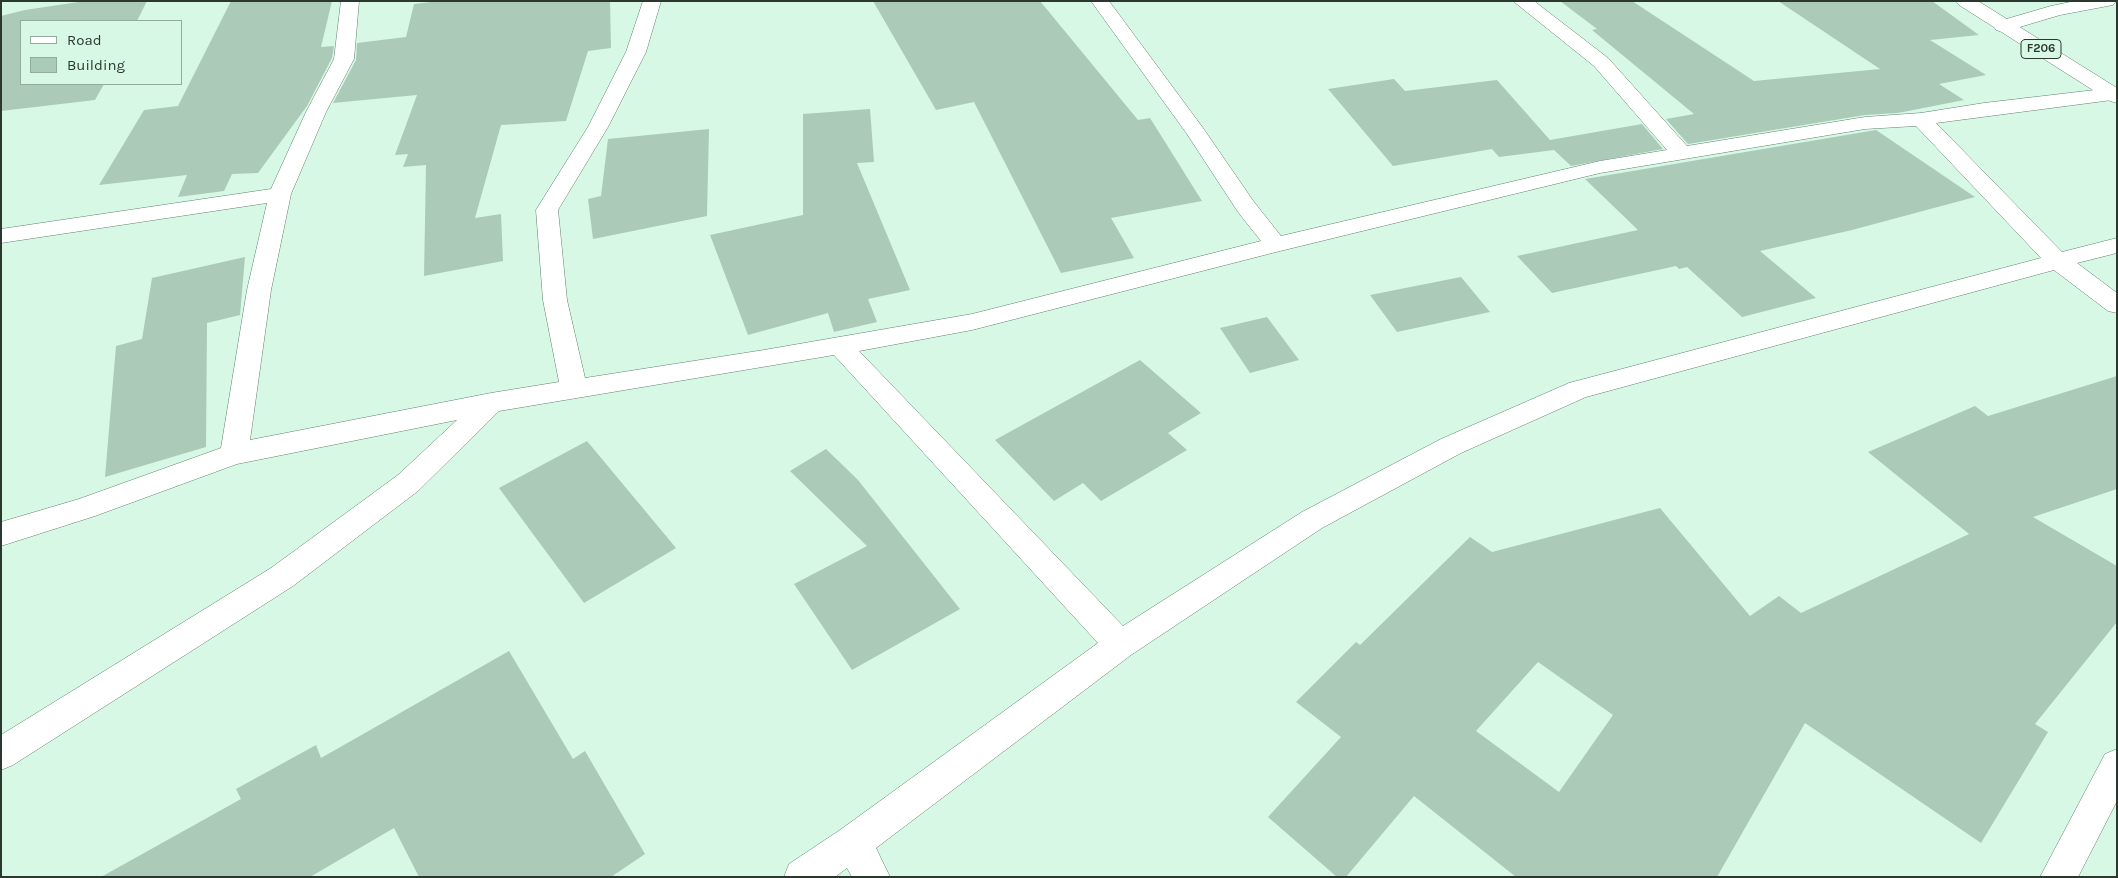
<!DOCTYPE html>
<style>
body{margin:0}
#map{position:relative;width:2118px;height:878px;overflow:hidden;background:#d7f8e5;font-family:Karla,sans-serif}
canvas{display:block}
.frame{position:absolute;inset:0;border:2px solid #2b3830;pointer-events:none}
.legend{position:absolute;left:20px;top:20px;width:162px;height:65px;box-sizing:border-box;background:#d7f8e5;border:1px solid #92ab9d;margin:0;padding:6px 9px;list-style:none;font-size:15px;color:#2b3830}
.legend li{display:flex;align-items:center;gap:10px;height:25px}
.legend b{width:25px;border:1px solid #92ab9d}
</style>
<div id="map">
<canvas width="2118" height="878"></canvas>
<div class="frame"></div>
<ul class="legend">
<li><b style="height:6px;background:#fff"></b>Road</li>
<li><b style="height:14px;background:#abcbb8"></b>Building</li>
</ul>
</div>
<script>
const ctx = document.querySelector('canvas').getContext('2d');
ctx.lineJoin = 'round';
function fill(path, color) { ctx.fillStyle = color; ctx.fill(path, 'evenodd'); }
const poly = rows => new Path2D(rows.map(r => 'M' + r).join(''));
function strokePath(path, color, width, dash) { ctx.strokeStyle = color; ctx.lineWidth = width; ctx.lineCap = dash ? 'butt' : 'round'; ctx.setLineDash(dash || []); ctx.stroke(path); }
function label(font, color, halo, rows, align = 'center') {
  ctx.font = font + ' Karla,sans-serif'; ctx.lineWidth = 4.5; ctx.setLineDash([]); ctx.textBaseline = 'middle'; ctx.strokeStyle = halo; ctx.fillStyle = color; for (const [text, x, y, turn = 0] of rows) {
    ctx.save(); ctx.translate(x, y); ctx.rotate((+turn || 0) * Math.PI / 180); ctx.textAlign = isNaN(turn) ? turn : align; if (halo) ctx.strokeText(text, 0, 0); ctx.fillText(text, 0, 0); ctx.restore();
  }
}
fill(poly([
 [85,1,147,1,137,21,21,21,21,84,104,84,95,100,1,111,1,16,25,10],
 [231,1,332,1,321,47,334,46,332,58,307,106,258,173,232,174,224,191,178,197,187,175,99,185,144,110,178,106],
 [439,1,610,1,611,48,588,51,566,121,501,125,475,218,501,214,503,261,424,276,426,165,403,167,408,154,395,155,417,95,333,103,356,60,357,43,406,37,414,4],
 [873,1,1040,1,1138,120,1150,118,1202,201,1111,218,1134,258,1061,273,974,102,936,110],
 [1560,1,1632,1,1754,81,1880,69,1778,1,1932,1,1979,35,1930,40,1986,75,1939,84,1964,100,1898,113,1865,115,1688,144,1666,119,1694,114,1592,30,1597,29],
 [1394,79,1405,91,1497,80,1550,140,1642,124,1663,149,1571,166,1554,150,1499,157,1492,149,1393,166,1328,89],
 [870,109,874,162,857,163,910,290,868,299,877,322,834,332,828,313,748,335,710,235,803,215,803,114],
 [709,129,707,216,593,239,588,199,601,196,608,139],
 [1876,130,1975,197,1852,230,1760,251,1816,298,1742,317,1687,267,1679,269,1676,266,1552,293,1517,256,1638,230,1585,179],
 [245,257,240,315,207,323,206,447,105,477,116,346,142,339,152,278],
 [1461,277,1490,312,1397,332,1370,295],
 [1267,317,1299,360,1250,373,1220,328],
 [1140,360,1201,413,1168,433,1187,450,1101,501,1083,483,1054,501,995,440],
 [2117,376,2117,489,2033,517,2117,566,2117,622,2035,724,2048,732,1981,843,1805,723,1717,877,1516,877,1414,796,1346,877,1337,877,1268,817,1341,737,1296,702,1356,642,1360,645,1470,537,1492,552,1660,508,1750,616,1779,596,1801,613,1969,534,1868,452,1975,406,1988,416],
 [1538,662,1613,715,1559,792,1476,731],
 [587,441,676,548,584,603,499,488],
 [826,449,858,480,960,609,852,670,794,584,867,546,790,471],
 [509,651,573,759,585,751,645,854,611,877,419,877,394,828,310,877,101,877,241,799,236,789,316,745,321,758]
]), '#abcbb8');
const street = poly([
 [341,1,359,1,354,59,326,112,291,194,271,290,250,440,491,393,559,382,543,300,536,210,588,127,626,52,643,1,661,1,646,52,608,127,558,210,567,300,585,378,764,350,972,314,1261,241,1238,212,1187,134,1091,1,1109,1,1203,128,1254,202,1281,236,1600,161,1667,150,1594,66,1513,1,1534,1,1608,58,1687,146,1865,117,1921,113,1984,103,2112,88,2117,89,2117,99,2112,100,1936,123,2062,252,2117,238,2117,253,2077,263,2117,293,2117,313,2108,311,2054,270,1586,397,1461,453,1322,528,1131,655,876,848,890,877,852,877,847,868,835,877,784,877,789,864,840,830,1098,643,834,355,499,411,418,491,293,586,13,765,1,770,1,735,271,568,398,475,457,420,237,464,95,516,1,546,1,522,79,499,221,448,247,290,267,203,1,243,1,229,271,189,306,112,334,59,341,1],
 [1916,126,2041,258,1569,383,1441,439,1302,512,1123,626,859,351,972,330,1276,252,1600,173,1865,129,1916,126],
 [2075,1,2116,1,2113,5,2060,15,2003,32,1996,30,1994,26,1996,22,2051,6,2075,1],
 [2117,749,2117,801,2078,877,2040,877,2105,754,2117,749]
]);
const primary = poly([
 [1956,1,1978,1,2117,88,2117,103,2110,101,1959,5,1956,1]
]);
strokePath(street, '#62816f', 1);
strokePath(primary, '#62816f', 1);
fill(street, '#fff');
fill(primary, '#fff');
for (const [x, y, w] of [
 [2041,49,40]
]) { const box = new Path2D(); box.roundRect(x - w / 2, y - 9.5, w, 19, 4); ctx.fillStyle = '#d7f8e5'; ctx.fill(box); strokePath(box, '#2b3830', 1); }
label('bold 12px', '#2b3830', null, [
 ["F206",2041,49]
]);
</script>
